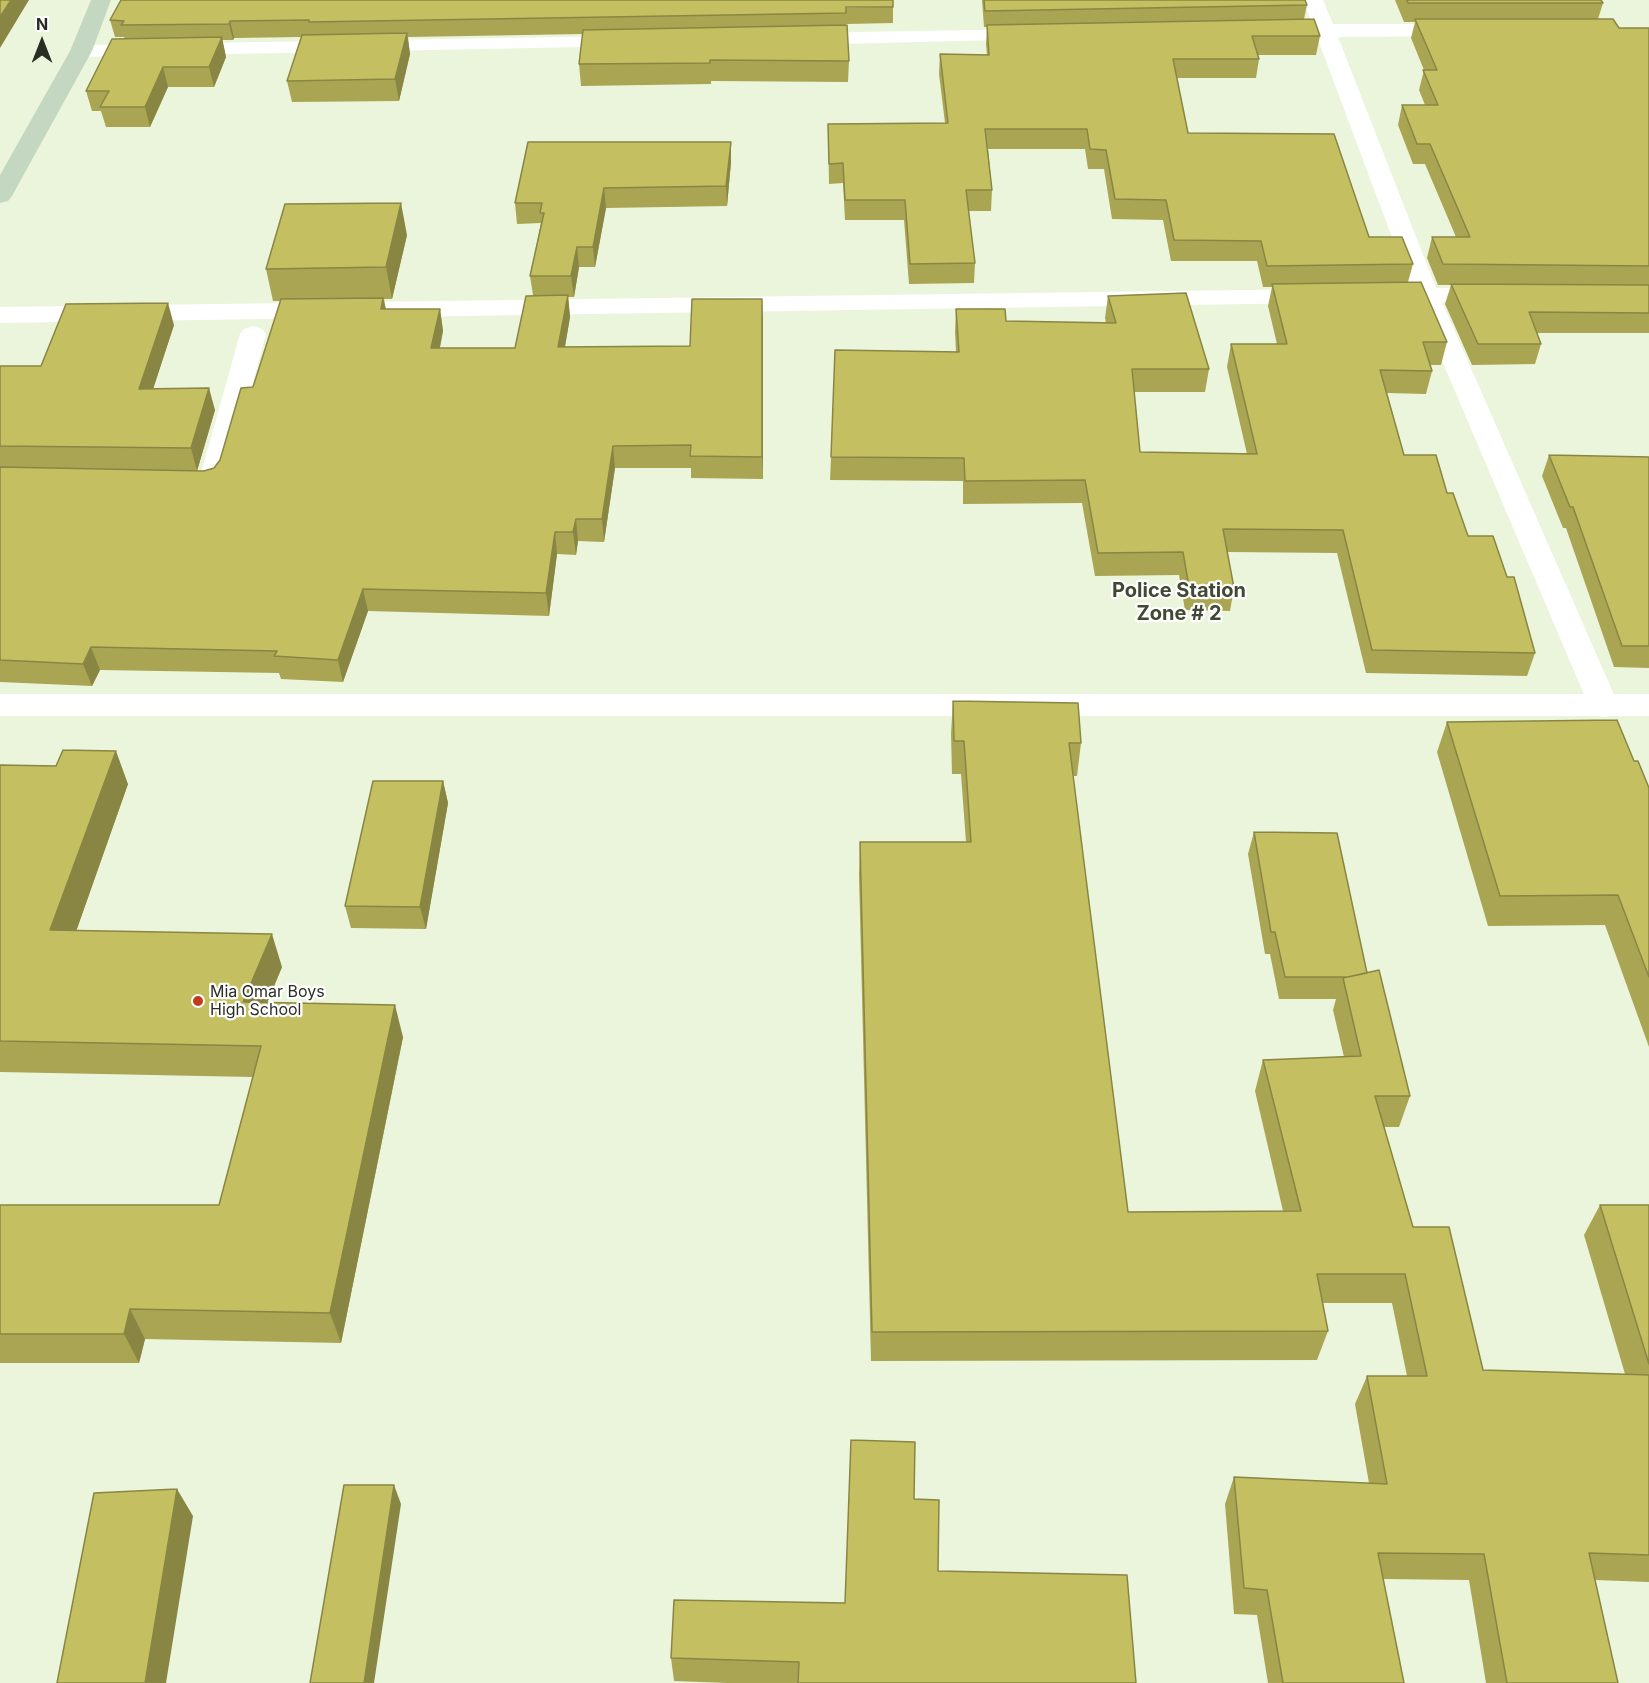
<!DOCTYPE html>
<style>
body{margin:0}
#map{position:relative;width:1649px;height:1683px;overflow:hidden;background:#ebf5dc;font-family:Inter,sans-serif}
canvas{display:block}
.north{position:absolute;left:12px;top:12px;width:60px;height:60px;-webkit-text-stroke:4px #fff;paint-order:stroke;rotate:0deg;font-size:16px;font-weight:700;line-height:24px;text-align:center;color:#2a2d24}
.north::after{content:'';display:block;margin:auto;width:21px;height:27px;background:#2a2d24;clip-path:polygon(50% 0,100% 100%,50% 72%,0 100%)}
</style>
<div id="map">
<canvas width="1649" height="1683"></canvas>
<div class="north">N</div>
</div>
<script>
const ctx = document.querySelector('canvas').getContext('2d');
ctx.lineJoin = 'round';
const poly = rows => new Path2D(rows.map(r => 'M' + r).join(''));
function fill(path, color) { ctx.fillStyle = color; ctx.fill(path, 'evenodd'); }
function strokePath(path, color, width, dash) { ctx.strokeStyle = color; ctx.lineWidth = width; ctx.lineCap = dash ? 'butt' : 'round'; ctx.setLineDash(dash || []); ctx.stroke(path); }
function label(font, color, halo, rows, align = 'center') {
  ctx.font = font + ' Inter,sans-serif'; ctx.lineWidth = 4.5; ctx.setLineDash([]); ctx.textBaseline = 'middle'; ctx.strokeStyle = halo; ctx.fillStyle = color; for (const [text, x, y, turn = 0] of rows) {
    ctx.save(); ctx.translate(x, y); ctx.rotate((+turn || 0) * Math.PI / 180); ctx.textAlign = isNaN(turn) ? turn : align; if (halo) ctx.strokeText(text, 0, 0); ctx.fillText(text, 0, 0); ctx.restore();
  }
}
fill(poly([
 [1303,0,1323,0,1333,24,1456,24,1463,26,1467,30,1463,34,1456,36,1338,37,1436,288,1492,288,1501,290,1504,295,1501,300,1492,302,1442,302,1619,706,1615,714,1604,717,1593,714,1589,706,1417,302,1382,302,1373,300,1370,295,1373,290,1382,288,1411,288,1317,37,1274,37,1267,35,1263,31,1267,27,1274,25,1312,24,1303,0],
 [1030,29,1037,31,1041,35,1037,39,803,45,796,43,792,39,796,35,803,33,1030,29],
 [625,36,632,38,636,42,632,46,81,57,73,56,70,51,73,46,81,45,625,36],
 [1315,289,1324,291,1327,296,1324,301,1315,303,0,323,0,307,1315,289],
 [253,326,262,329,266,334,227,478,220,488,210,491,173,487,169,481,173,475,183,472,201,473,240,334,244,329,253,326]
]), '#fff');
fill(poly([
 [0,694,1649,694,1649,716,0,716,0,694]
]), '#fff');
fill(poly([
 [91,0,111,0,92,51,12,196,8,201,0,203,0,175,70,51,91,0]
]), '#c4d7c1');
fill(poly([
 [982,0,1305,0,1307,5,1304,19,1320,36,1316,55,1258,55,1259,59,1256,78,1176,78,1188,133,1369,237,1413,264,1408,282,1447,342,1441,365,1430,365,1432,371,1426,394,1387,393,1404,455,1447,493,1468,536,1535,653,1527,676,1366,673,1337,553,1227,552,1234,588,1230,611,1185,610,1179,575,1095,576,1082,503,963,504,963,481,830,480,831,457,956,352,955,332,956,309,1006,321,1106,323,1105,318,1108,296,1209,369,1205,392,1134,392,1140,452,1247,454,1227,367,1231,344,1277,344,1268,306,1272,287,1263,287,1257,261,1171,261,1163,220,1112,219,1104,169,1088,169,1085,149,988,149,992,190,991,211,968,211,975,263,974,283,909,284,904,220,845,220,843,183,829,184,828,124,945,123,939,74,940,54,987,55,986,44,987,27,984,27],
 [1375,0,1601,0,1603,3,1598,19,1619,28,1649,28,1649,333,1537,333,1541,344,1535,364,1472,365,1445,304,1451,285,1438,285,1427,258,1432,237,1456,237,1425,164,1413,164,1398,125,1402,105,1425,105,1419,90,1424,70,1411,38,1415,22,1404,22,1395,0],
 [893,7,893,23,846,24,849,61,848,82,711,81,711,84,581,86,579,64,583,34,408,37,410,54,399,101,292,102,287,81,302,37,234,38,233,40,222,40,226,57,214,87,168,87,150,127,106,127,101,111,92,111,86,91,125,39,124,37,115,37,110,20],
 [731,142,731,162,727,206,606,208,595,267,579,267,574,297,568,297,570,317,565,347,690,346,762,299,763,479,691,478,691,468,615,468,604,542,578,541,576,555,557,554,549,616,368,611,343,682,281,679,279,673,100,670,92,686,0,682,0,366,41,366,174,325,153,388,215,410,197,471,204,471,214,468,220,460,253,387,281,301,273,301,266,269,407,235,392,299,384,299,386,309,440,309,443,331,440,348,515,348,533,295,530,276,541,223,517,224,515,203],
 [1549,455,1649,457,1649,668,1614,667,1566,528,1563,528,1542,476],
 [953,701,1081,743,1077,776,1073,776,1128,1212,1283,1211,1255,1091,1263,1060,1344,1057,1333,1010,1336,999,1279,999,1270,954,1265,954,1248,854,1254,832,1367,973,1410,1096,1399,1127,1384,1127,1413,1227,1483,1370,1625,1374,1584,1235,1600,1205,1649,1205,1649,1582,1595,1580,1618,1683,1486,1683,1469,1580,1383,1579,1404,1683,1268,1683,1257,1615,1234,1614,1225,1504,1234,1477,1369,1483,1355,1404,1367,1376,1407,1376,1392,1303,1323,1303,1328,1331,1317,1360,871,1361,859,875,860,842,966,842,961,774,952,774,951,734],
 [1447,722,1634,761,1649,788,1649,1047,1605,925,1488,926,1437,752],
 [0,765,128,784,76,931,282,967,267,1003,403,1037,341,1343,145,1339,139,1363,0,1363,0,1205,219,1205,253,1077,0,1072],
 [443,781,448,803,426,929,351,928,345,906],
 [914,1499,938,1571,1136,1683,728,1683,674,1681,671,1658,845,1603]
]), '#a9a553');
fill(poly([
 [11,0,29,0,0,48,0,17],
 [230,21,234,38,233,40,229,24],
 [407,33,410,54,399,101,395,79],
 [222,37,226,57,214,87,209,67],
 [163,67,168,87,150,127,145,107],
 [731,142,731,162,727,206,726,186],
 [604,188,606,208,595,267,593,247],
 [401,203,407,235,392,299,386,267],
 [577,247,579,267,574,297,571,276],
 [568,295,570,317,561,369,558,347],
 [383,298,388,320,381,309],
 [762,299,763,320,763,479,762,457],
 [168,303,174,325,146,411,139,389],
 [440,309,443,331,435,370,431,348],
 [209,388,215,410,197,471,191,448],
 [613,446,615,468,604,542,602,519],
 [576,519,578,541,576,555,573,532],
 [555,532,557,554,549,616,546,593],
 [363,589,368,611,343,682,338,660],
 [91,647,100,670,92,686,83,664],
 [116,751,128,784,65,963,50,930],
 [443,781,448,803,426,929,420,907],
 [272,934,282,967,254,1034,243,1002],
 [395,1005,403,1037,341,1343,330,1313],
 [130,1309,145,1339,139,1363,124,1334],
 [394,1485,401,1504,374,1683,364,1683],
 [177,1489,193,1516,166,1683,145,1683]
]), '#898644');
const building = poly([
 [0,0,11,0,0,17,0,0],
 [121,0,893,0,893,7,846,7,846,13,309,22,309,20,230,21,229,24,121,25,124,21,110,20,121,0],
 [984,0,1305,0,1307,5,985,11,984,0],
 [1407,0,1601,0,1603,3,1408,3,1407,0],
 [1314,19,1320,36,1252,36,1259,59,1173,59,1188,133,1334,134,1369,237,1402,237,1413,264,1267,266,1261,241,1174,240,1166,200,1115,199,1106,150,1090,149,1087,129,985,129,992,190,966,190,975,263,910,264,905,200,845,200,843,163,829,164,828,124,948,123,940,54,989,55,987,25,1314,19],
 [1415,19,1613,19,1619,28,1649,28,1649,266,1443,264,1432,237,1470,237,1430,144,1417,144,1402,105,1438,105,1423,70,1437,70,1415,19],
 [847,25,849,61,710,60,710,63,579,64,583,30,847,25],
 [407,33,395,79,287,81,302,35,407,33],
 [222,37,209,67,163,67,145,107,100,107,109,91,86,91,112,39,222,37],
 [528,142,731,142,726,186,604,188,593,247,577,247,571,276,530,276,544,213,540,213,542,203,515,203,528,142],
 [401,203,386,267,266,269,285,204,401,203],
 [1421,282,1447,342,1423,342,1432,371,1380,370,1404,455,1436,455,1447,493,1453,493,1468,536,1493,536,1507,577,1514,577,1535,653,1372,650,1343,530,1223,529,1234,588,1189,587,1183,552,1098,553,1085,480,965,481,964,458,831,457,835,350,959,352,956,309,1005,309,1006,321,1116,323,1108,296,1186,293,1209,369,1132,369,1140,452,1257,454,1231,344,1287,344,1272,284,1421,282],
 [1451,284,1649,285,1649,313,1529,312,1541,344,1478,344,1451,284],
 [568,295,558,347,690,346,692,299,762,299,762,457,690,456,691,445,613,446,602,519,576,519,573,532,555,532,546,593,363,589,338,660,274,656,277,651,91,647,83,664,0,660,0,467,204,471,214,468,220,460,241,388,253,387,281,299,383,298,381,309,440,309,431,348,515,348,526,296,568,295],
 [168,303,139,389,209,388,191,448,0,446,0,366,41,366,66,304,168,303],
 [1549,455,1649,457,1649,646,1622,646,1573,507,1570,507,1549,455],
 [953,701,1078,703,1081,743,1069,743,1128,1212,1301,1211,1263,1060,1361,1056,1343,978,1379,970,1410,1096,1375,1096,1413,1227,1449,1227,1483,1370,1649,1375,1649,1555,1589,1553,1618,1683,1507,1683,1484,1554,1378,1553,1404,1683,1283,1683,1267,1590,1244,1588,1234,1477,1387,1484,1367,1376,1427,1376,1405,1274,1317,1274,1328,1331,872,1332,860,842,971,842,964,741,954,741,953,701],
 [1617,720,1634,761,1638,761,1649,788,1649,977,1618,895,1500,896,1447,722,1617,720],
 [63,750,116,751,50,930,272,934,243,1002,395,1005,330,1313,130,1309,124,1334,0,1334,0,1205,219,1205,261,1046,0,1041,0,765,56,766,63,750],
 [373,781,443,781,420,907,345,906,373,781],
 [1254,832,1337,833,1367,973,1348,977,1285,977,1275,932,1271,932,1254,832],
 [1600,1205,1649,1205,1649,1364,1600,1205],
 [851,1440,915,1442,914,1499,939,1500,938,1571,1127,1575,1136,1683,798,1683,799,1662,671,1658,674,1600,845,1603,851,1440],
 [344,1485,394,1485,364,1683,310,1683,344,1485],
 [177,1489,145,1683,57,1683,94,1493,177,1489]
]);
fill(building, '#c4c061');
strokePath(building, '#898644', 1.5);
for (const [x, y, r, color] of [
 [198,1001,6,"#c53b1a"]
]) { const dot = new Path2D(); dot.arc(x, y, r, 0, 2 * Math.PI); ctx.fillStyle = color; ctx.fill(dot); strokePath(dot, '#fff', 2); }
label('16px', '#2a2d24', '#fff', [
 ["Mia Omar Boys",210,992],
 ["High School",210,1010]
], 'left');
label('bold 20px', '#414934', '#fff', [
 ["Police Station",1179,591],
 ["Zone # 2",1179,614]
]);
</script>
